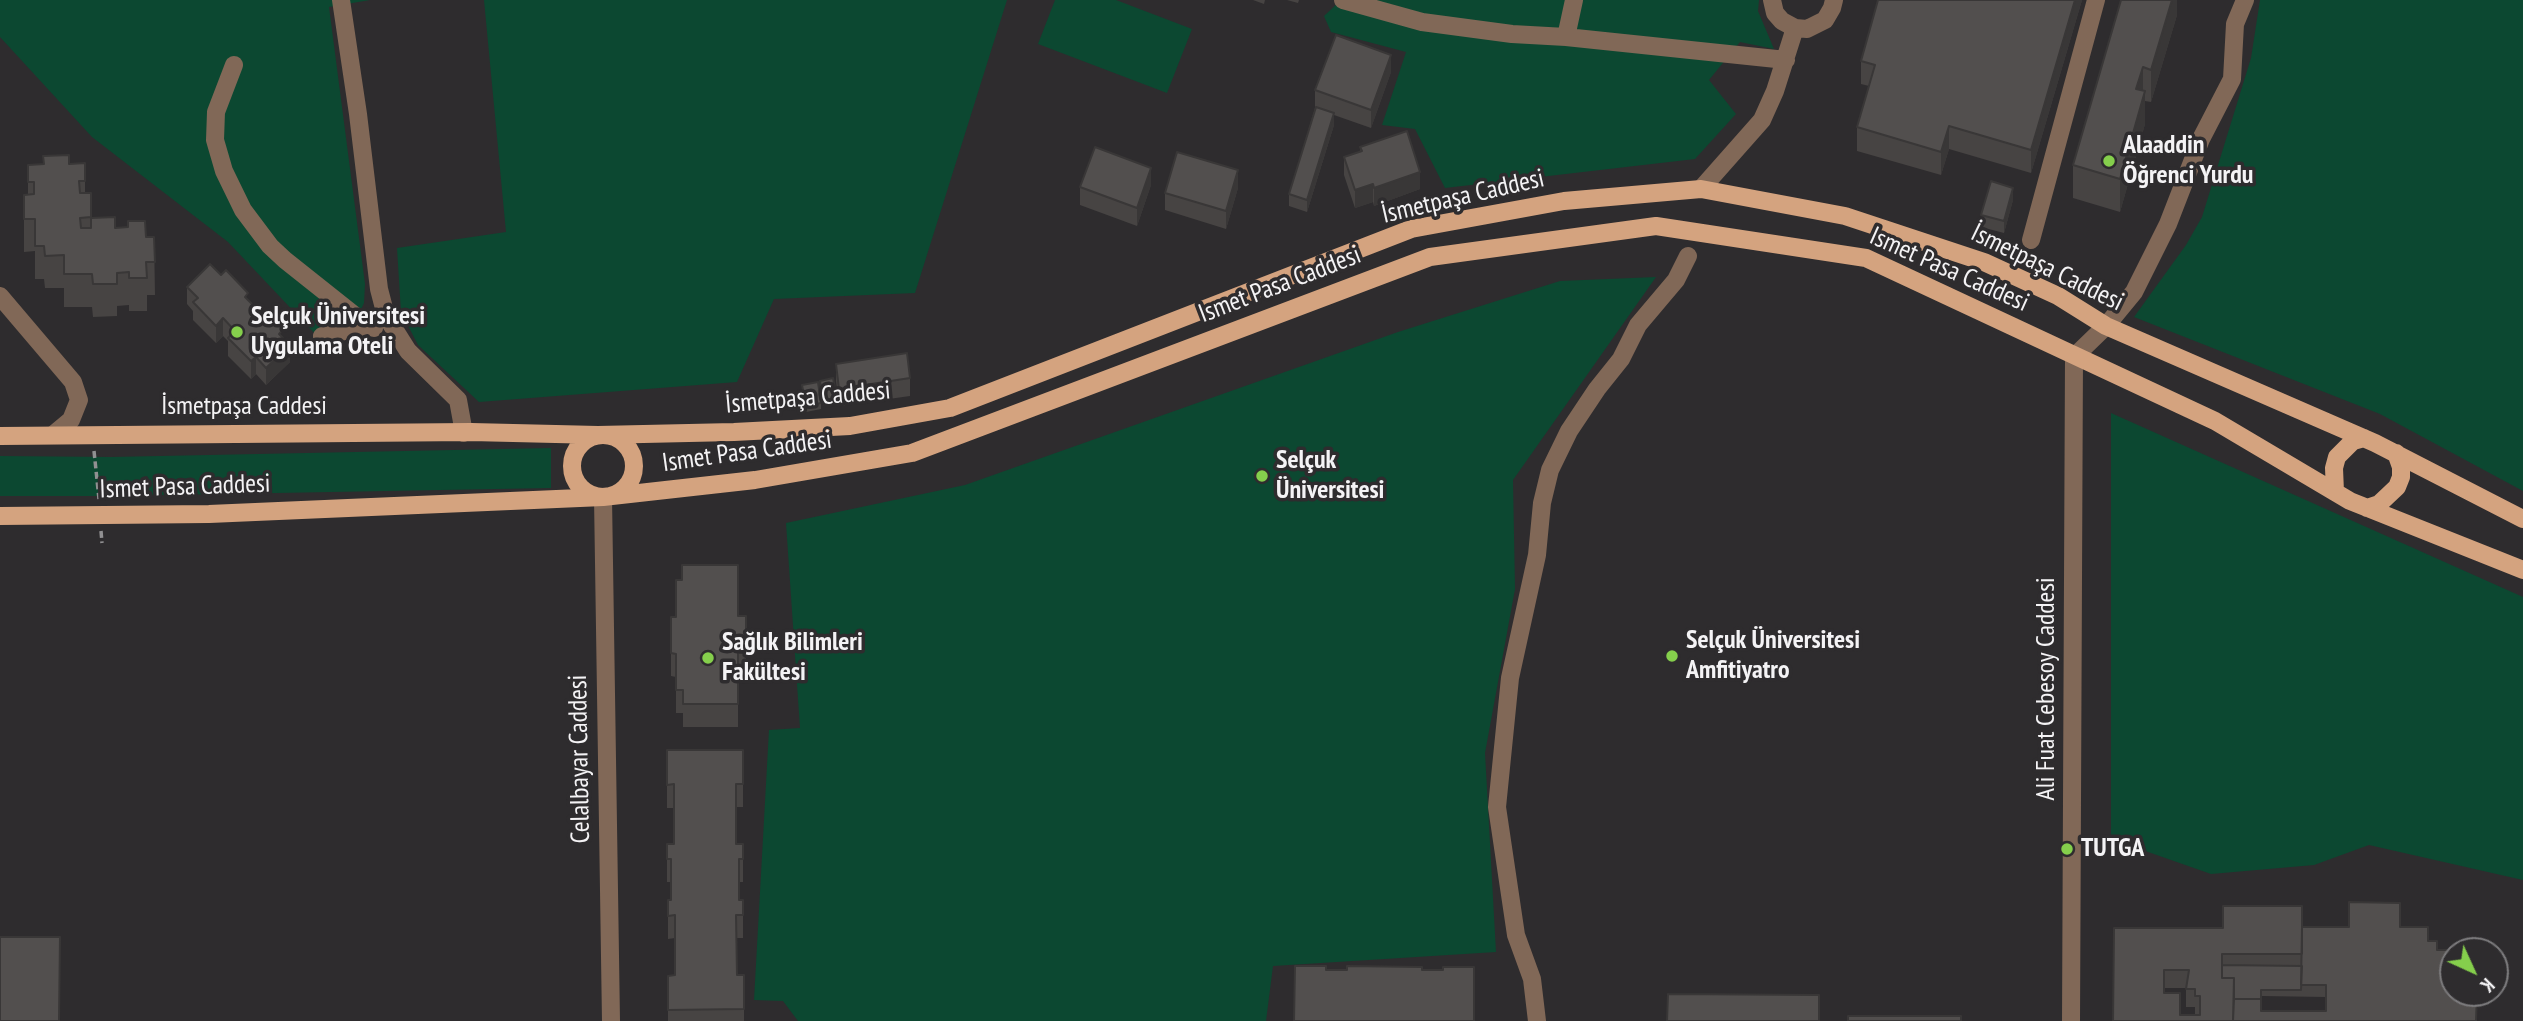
<!DOCTYPE html>
<meta charset="utf-8">
<style>
body{margin:0}
#map{position:relative;width:2523px;height:1021px;overflow:hidden;background:#2e2c2e;font-family:"PT Sans Narrow",sans-serif}
canvas{display:block}
.north{position:absolute;left:2439px;top:937px;width:70px;height:70px;box-sizing:border-box;background:#2e2c2e;border:2px solid #7d7c7e;border-radius:50%;rotate:135deg;font-size:19px;font-weight:700;line-height:28px;text-align:center;color:#f4f3f5}
.north::after{content:'';display:block;margin:auto;width:24px;height:32px;background:#85cf4c;clip-path:polygon(50% 0,100% 100%,50% 72%,0 100%)}
</style>
<div id="map">
<canvas width="2523" height="1021"></canvas>
<div class="north">K</div>
</div>
<script>
const ctx = document.querySelector('canvas').getContext('2d');
ctx.lineJoin = 'round';
function fill(path, color) { ctx.fillStyle = color; ctx.fill(path, 'evenodd'); }
const poly = rows => new Path2D(rows.map(r => 'M' + r).join(''));
function strokePath(path, color, width, dash) { ctx.strokeStyle = color; ctx.lineWidth = width; ctx.lineCap = dash ? 'butt' : 'round'; ctx.setLineDash(dash || []); ctx.stroke(path); }
function label(font, color, halo, rows, align = 'center') {
  ctx.font = font + ' "PT Sans Narrow",sans-serif'; ctx.lineWidth = 7; ctx.setLineDash([]); ctx.textBaseline = 'middle'; ctx.strokeStyle = halo; ctx.fillStyle = color; for (const [text, x, y, turn = 0] of rows) {
    ctx.save(); ctx.translate(x, y); ctx.rotate((+turn || 0) * Math.PI / 180); ctx.textAlign = isNaN(turn) ? turn : align; if (halo) ctx.strokeText(text, 0, 0); ctx.fillText(text, 0, 0); ctx.restore();
  }
}
fill(poly([
 [0,0,370,0,329,7,365,284,364,303,358,316,318,337,228,242,92,137,0,37],
 [484,0,1007,0,915,293,774,299,737,382,479,402,418,345,401,312,397,248,506,232],
 [1055,0,1116,0,1192,29,1167,93,1038,44],
 [1341,0,1759,0,1758,11,1774,49,1740,42,1709,80,1736,114,1695,159,1445,188,1415,129,1382,125,1406,52,1331,32,1324,16],
 [2260,0,2523,0,2523,491,2380,414,2134,317,2186,245,2202,217,2251,58],
 [1656,277,1513,480,1515,589,1485,753,1496,952,1273,966,1266,1021,798,1021,783,1001,754,1000,769,730,800,728,786,523,965,485,1398,332,1560,281],
 [2111,413,2523,597,2523,880,2369,845,2314,865,2211,874,2111,839],
 [551,448,551,488,112,496,0,496,0,456,111,457]
]), '#0c4831');
strokePath(poly([
 [94,451,99,499],
 [101,531,102,543]
]), '#919092', 3.5, [7, 3.5]);
strokePath(poly([
 [341,0,358,114,379,289,386,316,408,351,458,400,464,433],
 [1343,0,1422,22,1512,34,1566,37,1786,60],
 [1772,0,1775,13,1782,21,1795,28,1807,29,1825,20,1832,8,1834,0],
 [1566,37,1574,0],
 [234,65,216,112,215,140,224,171,243,210,270,246,285,260,368,326],
 [1701,189,1762,120,1775,91,1795,28],
 [2031,240,2096,0],
 [0,296,73,382,79,400,71,420,53,435],
 [322,336,368,326,374,328],
 [603,497,611,1021],
 [1537,1021,1532,979,1516,935,1497,807,1510,678,1537,555,1542,503,1550,470,1569,431,1597,389,1621,359,1638,325,1676,280,1688,256],
 [2071,1021,2074,357,2106,326,2134,292,2168,224,2201,139,2232,79,2235,24,2245,0]
]), '#816857', 18);
strokePath(poly([
 '572 466a31 31 0 1 1 62 0a31 31 0 1 1-62 0Z',
 [0,436,471,432,598,435,734,432,850,426,950,408,1411,229,1564,201,1701,189,1845,216,1984,262,2058,296,2106,326,2375,443,2523,519],
 [2335,492,2334,468,2337,457,2353,441,2364,438],
 [2367,508,2379,504,2397,487,2401,477,2401,467,2396,453],
 [0,516,209,514,603,497,755,480,912,453,1430,257,1656,226,1866,258,2215,421,2350,501,2523,570]
]), '#d4a37f', 18);
fill(poly([
 [1253,0,1265,0,1264,4],
 [1287,0,1299,0,1298,3],
 [2082,0,2031,173,1949,149,1941,175,1857,151,1857,127,1869,86,1861,84,1861,61],
 [2177,0,2177,15,2151,102,2145,101,2145,124,2120,212,2073,198,2073,165],
 [1391,72,1371,128,1334,115,1334,125,1307,212,1289,206,1289,194,1315,108,1315,90],
 [1360,147,1420,189,1374,206,1373,202,1355,208,1344,175,1344,157,1360,151],
 [85,163,85,193,91,218,115,228,146,237,154,237,155,295,147,295,147,311,129,311,129,305,117,306,117,316,93,317,92,307,64,307,64,288,45,288,44,279,35,279,35,251,24,252,24,195,28,194,28,165],
 [1151,185,1137,226,1080,205,1080,187],
 [1238,188,1226,229,1165,210,1165,193],
 [2013,200,2004,233,1981,227,1981,215],
 [187,287,248,301,283,338,290,362,266,385,256,374,251,379,228,356,228,341,223,336,216,343,193,320,193,311,187,304],
 [836,364,910,378,910,396,839,406,836,381],
 [820,381,837,398,837,404,823,406],
 [802,385,821,403,821,409,806,412],
 [738,616,746,653,746,676,738,676,738,727,683,727,683,713,676,713,676,677,671,676,671,617],
 [667,750,743,750,743,807,736,807,736,844,743,844,743,882,739,882,739,900,743,900,743,938,737,938,737,975,744,975,744,1021,668,1021,668,976,675,975,675,938,668,939,668,900,671,900,671,882,667,882,667,844,674,844,674,808,667,808],
 [2400,927,2428,941,2437,950,2450,984,2476,1021,2113,1021,2114,928,2302,935],
 [2164,988,2186,988,2186,1007,2195,1007,2195,1014,2200,1014,2200,1015,2180,1015,2164,993],
 [2261,996,2326,997,2326,1011,2261,1011]
]), '#474443');
fill(poly([
 [2075,0,2082,0,2031,173,2031,150],
 [2172,0,2177,0,2177,15,2151,102,2151,70],
 [1391,55,1391,72,1371,128,1371,110],
 [2143,67,2143,100,2136,89],
 [2145,91,2145,124,2120,212,2120,179],
 [1334,113,1334,125,1307,212,1307,200],
 [1949,126,1949,149,1941,175,1941,152],
 [1151,168,1151,185,1137,226,1137,208],
 [1238,170,1238,188,1226,229,1226,211],
 [1420,172,1420,189,1374,206,1374,188],
 [1373,184,1373,202,1355,208,1355,190],
 [2013,188,2013,200,2004,233,2004,221],
 [223,318,223,336,216,343,216,326],
 [290,345,290,362,266,385,266,368],
 [256,357,256,374,251,379,251,361]
]), '#393737');
const building = poly([
 [1878,0,2075,0,2031,150,1949,126,1941,152,1857,127,1875,65,1861,61,1878,0],
 [2121,0,2172,0,2151,70,2143,67,2136,89,2145,91,2120,179,2073,165,2121,0],
 [1336,35,1391,55,1371,110,1315,90,1336,35],
 [1316,107,1334,113,1307,200,1289,194,1316,107],
 [1407,131,1420,172,1374,188,1373,184,1355,190,1344,157,1362,151,1360,147,1407,131],
 [1095,147,1151,168,1137,208,1080,187,1095,147],
 [1177,152,1238,170,1226,211,1165,193,1177,152],
 [69,155,69,164,85,163,85,181,79,181,80,193,91,193,91,217,80,218,81,228,91,228,91,218,115,217,115,228,128,227,128,221,145,221,146,237,154,237,155,262,146,262,147,278,129,278,129,272,117,273,117,284,93,284,92,274,64,274,64,255,45,256,44,246,35,246,35,219,24,219,24,195,34,194,34,182,28,182,28,165,44,164,43,156,69,155],
 [1991,181,2013,188,2004,221,1981,215,1991,181],
 [210,264,221,275,226,270,248,293,245,297,257,309,261,305,283,329,279,334,290,345,266,368,256,357,251,361,228,338,235,331,223,318,216,326,193,302,198,298,187,287,210,264],
 [907,353,910,378,839,389,836,364,907,353],
 [833,378,837,398,823,400,820,381,833,378],
 [818,382,821,403,806,406,802,385,818,382],
 [682,565,738,565,738,616,746,616,746,653,738,653,738,704,683,704,683,690,676,690,676,654,671,653,671,617,676,617,676,580,682,580,682,565],
 [667,750,743,750,743,784,736,784,736,844,743,844,743,859,739,859,739,900,743,900,743,915,736,915,737,975,744,975,744,1009,668,1010,668,976,675,975,675,915,668,916,668,900,671,900,671,859,667,859,667,844,674,844,674,784,667,785,667,750],
 [2349,902,2400,903,2400,927,2428,927,2428,941,2437,941,2437,950,2450,950,2450,984,2453,984,2453,993,2477,993,2476,1021,2233,1021,2234,999,2261,999,2261,1011,2326,1011,2326,985,2301,985,2302,927,2349,927,2349,902],
 [2223,906,2302,906,2302,954,2222,954,2222,978,2234,978,2233,1021,2113,1021,2114,928,2223,928,2223,906],
 [2164,970,2189,970,2186,989,2195,989,2195,996,2200,996,2200,1015,2180,1015,2180,993,2164,993,2164,970],
 [0,937,60,937,59,1021,0,1021,0,937],
 [2222,965,2302,966,2301,990,2261,990,2261,1005,2261,999,2234,999,2234,978,2222,978,2222,965],
 [1295,966,1326,966,1326,970,1347,970,1347,966,1422,967,1422,970,1443,970,1443,967,1474,967,1474,1021,1294,1021,1295,966],
 [1668,994,1819,995,1819,1021,1667,1021,1668,994],
 [1848,1016,1961,1016,1961,1021,1848,1021,1848,1016]
]);
fill(building, '#524f4e');
strokePath(building, '#393737', 2);
for (const [x, y, r, color] of [
 [2109,161,7,"#85cf4c"],
 [237,332,7,"#85cf4c"],
 [1262,476,7,"#85cf4c"],
 [1672,656,7,"#85cf4c"],
 [708,658,7,"#85cf4c"],
 [2067,849,7,"#85cf4c"]
]) { const dot = new Path2D(); dot.arc(x, y, r, 0, 2 * Math.PI); ctx.fillStyle = color; ctx.fill(dot); strokePath(dot, '#2e2c2e', 2.5); }
label('bold 26px', '#f4f3f5', '#2e2c2e', [
 ["Alaaddin",2123,146],
 ["Öğrenci Yurdu",2123,176],
 ["Selçuk Üniversitesi",251,317],
 ["Uygulama Oteli",251,347],
 ["Selçuk",1276,461],
 ["Üniversitesi",1276,491],
 ["Selçuk Üniversitesi",1686,641],
 ["Amfitiyatro",1686,671],
 ["Sağlık Bilimleri",722,643],
 ["Fakültesi",722,673],
 ["TUTGA",2081,849]
], 'left');
label('26px', '#f4f3f5', '#2e2c2e', [
 ["İsmetpaşa Caddesi",1463,197,-13],
 ["İsmetpaşa Caddesi",2047,268,26],
 ["Ismet Pasa Caddesi",1949,270,24],
 ["Ismet Pasa Caddesi",1280,285,-21],
 ["İsmetpaşa Caddesi",808,398,-5],
 ["İsmetpaşa Caddesi",244,407],
 ["Ismet Pasa Caddesi",747,452,-8],
 ["Ismet Pasa Caddesi",185,487,-2],
 ["Ali Fuat Cebesoy Caddesi",2047,689,-90],
 ["Celalbayar Caddesi",580,759,-91]
]);
</script>
